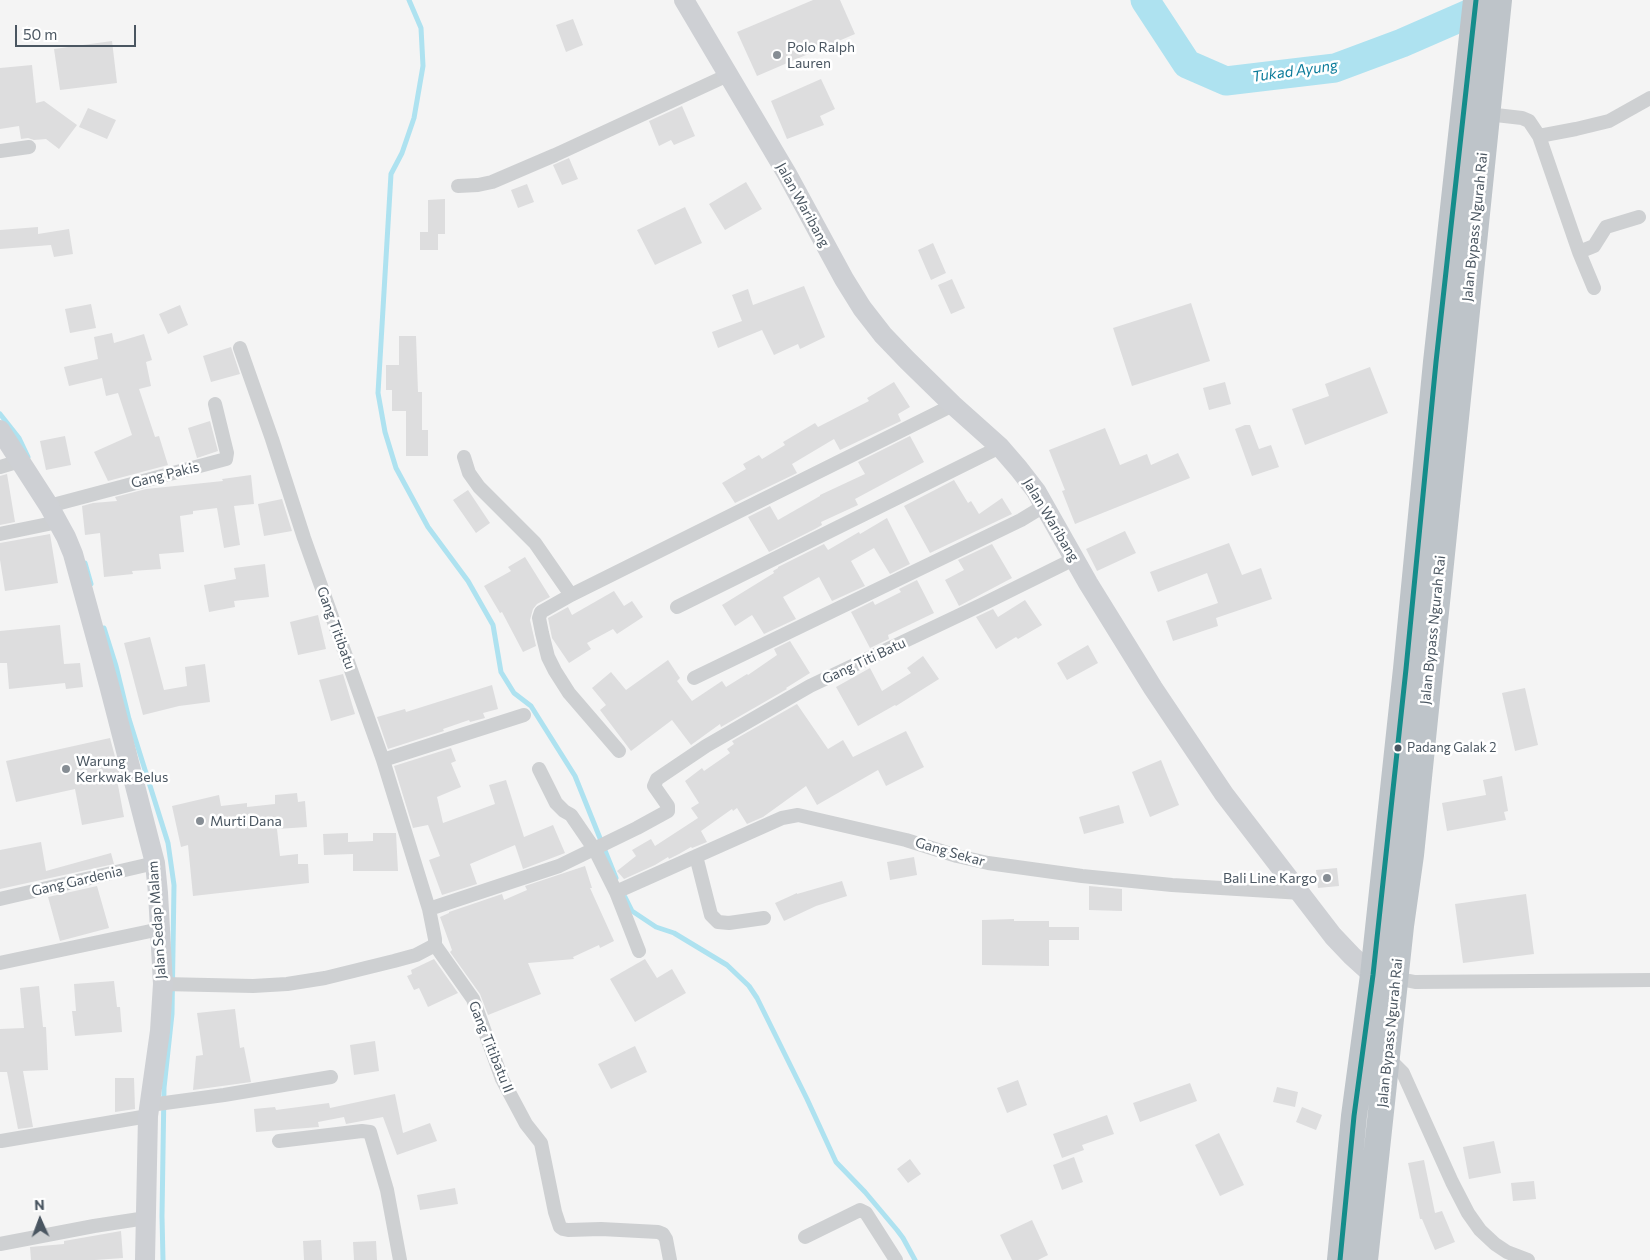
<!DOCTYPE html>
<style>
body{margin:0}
#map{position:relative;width:1650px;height:1260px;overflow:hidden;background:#f4f4f4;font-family:Commissioner,sans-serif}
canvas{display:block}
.north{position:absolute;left:15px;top:1195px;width:50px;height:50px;-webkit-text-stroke:4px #fff;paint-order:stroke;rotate:358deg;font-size:14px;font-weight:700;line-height:20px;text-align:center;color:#4a5661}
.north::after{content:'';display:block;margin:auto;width:18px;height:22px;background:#4a5661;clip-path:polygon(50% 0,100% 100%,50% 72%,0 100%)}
.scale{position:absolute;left:15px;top:25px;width:121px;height:22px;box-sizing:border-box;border:2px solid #4a5661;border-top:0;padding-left:6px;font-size:15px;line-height:18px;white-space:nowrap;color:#4a5661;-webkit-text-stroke:4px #fff;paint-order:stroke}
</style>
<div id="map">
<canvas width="1650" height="1260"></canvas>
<div class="north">N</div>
<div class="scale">50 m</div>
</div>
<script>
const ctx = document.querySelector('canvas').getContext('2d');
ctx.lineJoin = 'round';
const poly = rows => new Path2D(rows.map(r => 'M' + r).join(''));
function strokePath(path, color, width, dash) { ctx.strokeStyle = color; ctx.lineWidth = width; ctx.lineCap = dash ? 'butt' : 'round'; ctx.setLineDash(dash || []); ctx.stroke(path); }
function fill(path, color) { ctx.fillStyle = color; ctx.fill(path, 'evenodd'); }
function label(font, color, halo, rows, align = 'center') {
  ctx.font = font + ' Commissioner,sans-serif'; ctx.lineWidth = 5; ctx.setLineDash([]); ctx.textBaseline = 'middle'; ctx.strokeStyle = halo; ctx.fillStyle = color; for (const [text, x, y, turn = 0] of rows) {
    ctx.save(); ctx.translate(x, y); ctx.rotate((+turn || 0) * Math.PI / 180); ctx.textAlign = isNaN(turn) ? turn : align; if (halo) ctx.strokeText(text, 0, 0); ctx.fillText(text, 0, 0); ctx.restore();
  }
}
strokePath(poly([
 [409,0,421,28,423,66,414,118,402,153,391,174,378,393,385,432,396,468,428,527,468,581,493,625,501,672,514,693,531,706,575,776,616,878],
 [0,414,19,438,28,457],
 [85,563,91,584],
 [104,628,116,666,129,719,168,843,174,885,172,1014,164,1088,162,1216,163,1260],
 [625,897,632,911,656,927,674,933,727,965,749,986,757,998,807,1099,836,1162,865,1192,897,1230,903,1238,915,1260]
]), '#aee2f0', 5);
strokePath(poly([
 [1145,0,1187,64,1226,81,1335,68,1402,43,1496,2]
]), '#aee2f0', 29);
fill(poly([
 [813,0,840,0,855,34,757,76,737,32],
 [573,19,583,45,566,52,556,25],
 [112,41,117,83,60,90,54,49],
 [32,65,36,103,44,101,77,125,59,149,46,139,34,140,28,138,21,139,19,126,0,129,0,68],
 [821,79,835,109,820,116,824,125,787,139,771,101],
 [682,106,695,136,674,145,671,140,659,146,649,121],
 [88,108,116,120,107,139,79,127],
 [569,158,578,179,562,185,553,165],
 [746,182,762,209,725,230,709,204],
 [527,184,534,202,518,208,511,190],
 [445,199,445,234,438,234,438,250,420,250,420,232,428,232,428,200],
 [685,207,702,243,655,265,637,230],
 [38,227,38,234,69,229,73,254,54,257,51,245,0,249,0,230],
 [933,243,946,273,931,280,918,250],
 [952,279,965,308,951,314,938,285],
 [804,286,825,337,800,349,798,344,774,355,762,330,718,348,712,332,742,321,732,295,748,289,753,305],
 [1191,303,1210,361,1132,386,1113,328],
 [91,304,96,328,70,333,65,309],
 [180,305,188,325,168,334,159,314],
 [112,333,114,343,144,334,152,360,146,362,151,386,139,389,155,437,159,436,168,465,108,481,94,452,132,435,118,393,106,396,102,378,69,386,64,367,98,359,94,337],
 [399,336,416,336,418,392,422,392,422,430,428,430,428,456,406,456,406,411,392,411,392,390,386,390,386,365,399,365],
 [231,347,240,374,211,382,203,356],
 [1370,367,1388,413,1305,445,1292,409,1329,396,1325,384],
 [894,382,910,407,898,414,901,421,840,450,834,439,792,464,797,473,735,503,722,483,746,469,743,464,759,455,762,459,785,445,783,442,815,423,818,427,869,401,867,398],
 [1225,382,1231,404,1209,410,1203,388],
 [210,421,218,451,197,458,188,428],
 [1245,425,1250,425,1259,449,1271,445,1279,467,1252,476,1235,429],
 [1105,428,1120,465,1147,454,1151,465,1178,453,1190,478,1075,524,1062,491,1065,490,1049,450],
 [65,436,71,465,46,470,40,441],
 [910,436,924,462,855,499,858,505,821,522,822,525,815,529,769,552,748,517,770,506,778,520,820,496,820,495,865,474,858,462],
 [7,474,15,522,0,525,0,476],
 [251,475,254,504,234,506,240,545,224,548,217,508,193,511,193,514,180,516,184,552,159,554,161,569,132,571,133,574,104,577,100,533,85,535,82,506,93,503,117,501,115,497,146,489,223,481,222,479],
 [954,480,968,503,971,501,979,514,1002,498,1012,514,930,553,904,506],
 [468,490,490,523,476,533,453,500],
 [282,499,292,531,264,536,258,504],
 [887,518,910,564,890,574,874,548,851,561,865,586,832,601,819,577,783,597,796,619,764,634,752,615,735,626,722,605,774,573,773,571,778,568,778,567,824,544,828,550,859,532,860,534],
 [1125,531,1136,553,1097,571,1086,549],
 [50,534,58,583,5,591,0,560,0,543],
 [1229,543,1242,575,1261,568,1272,599,1216,618,1218,626,1173,641,1166,621,1218,603,1207,573,1158,592,1150,572],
 [992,544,1012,578,959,606,945,580,964,570,958,560],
 [525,557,550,597,537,604,533,609,530,620,536,646,523,652,502,612,500,613,484,586,511,571,508,567],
 [265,564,269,597,234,601,235,607,209,612,204,585,236,579,234,568],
 [917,580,934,613,888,635,889,639,870,648,851,612,873,601,875,605,901,592,899,589],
 [614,591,624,606,632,601,643,617,617,634,613,629,587,643,591,649,569,663,552,638,548,618,568,607,572,615],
 [1025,600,1042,625,1018,639,1016,637,996,649,976,617,993,609,998,617],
 [318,615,326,649,298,655,290,622],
 [60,625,64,664,80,663,83,687,66,689,65,683,9,689,7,663,0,663,0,631],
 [150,637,164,690,187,686,185,667,205,664,210,702,179,706,143,715,124,643],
 [790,641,810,673,786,688,787,689,721,727,720,724,691,745,672,720,631,751,600,710,606,705,592,688,611,672,626,690,668,660,680,678,677,681,692,701,722,681,726,687,747,674,748,675,777,655,774,649],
 [1088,645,1098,663,1067,680,1057,663],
 [923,656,939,679,896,706,895,705,858,726,836,687,870,668,882,691,911,673,907,668],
 [343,674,355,714,331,721,319,680],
 [492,685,498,709,483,713,485,718,470,722,469,720,443,729,444,731,388,749,377,717,405,709,406,712],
 [1525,688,1538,745,1515,751,1502,693],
 [797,704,828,749,843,740,853,757,906,731,924,767,886,786,878,770,817,805,806,786,763,817,747,824,737,808,733,811,732,809,701,831,707,842,692,848,691,847,679,854,669,859,668,857,655,865,624,879,617,871,636,856,632,850,651,839,655,846,698,818,691,808,699,803,685,781,702,768,704,771,730,753,727,749,734,744,732,741],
 [110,738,121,779,117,780,124,817,82,825,75,789,16,802,6,761],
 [451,748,456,761,451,763,461,787,437,797,443,823,495,804,489,785,506,780,524,837,553,825,565,853,523,869,515,845,470,864,477,884,442,895,429,860,440,856,428,825,413,828,394,766],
 [1161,760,1179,805,1150,817,1132,772],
 [1502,776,1508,811,1504,812,1506,820,1447,831,1442,803,1486,795,1483,780],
 [297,793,298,802,305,801,307,827,277,829,280,856,298,854,298,864,308,864,309,883,193,896,188,845,181,847,172,806,219,795,221,806,247,803,247,807,275,804,275,795],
 [1119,805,1124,823,1084,834,1079,817],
 [348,833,348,842,373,841,373,833,396,833,398,871,353,871,353,854,324,855,323,834],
 [41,842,46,871,111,853,114,864,0,889,0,850],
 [914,857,917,875,890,880,887,862],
 [585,866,592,888,590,888,614,941,600,948,599,945,573,957,574,959,528,963,541,994,488,1015,480,994,450,952,452,950,440,917,449,913,449,912,502,894,504,900,527,890,525,886],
 [1337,868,1339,886,1318,888,1316,870],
 [842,881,847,896,816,906,784,921,775,903,797,893,797,894],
 [97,886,109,928,60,941,48,897],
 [1089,886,1122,889,1122,911,1089,910],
 [1526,894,1534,954,1463,963,1455,904],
 [1014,919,1014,921,1049,921,1049,927,1079,927,1079,940,1049,940,1049,966,982,965,982,920],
 [434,959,458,993,428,1007,419,988,414,990,407,976,412,974,411,970],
 [645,959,657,978,672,969,686,993,635,1022,610,979],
 [114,981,117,1007,120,1007,122,1032,75,1036,72,1011,76,1011,74,984],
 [39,986,43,1027,46,1027,48,1070,23,1071,33,1127,18,1129,7,1072,0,1072,0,1029,24,1028,20,988],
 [235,1009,240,1048,244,1047,251,1082,193,1090,196,1056,203,1055,197,1013],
 [375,1041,379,1071,354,1075,350,1045],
 [635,1046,647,1072,611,1089,598,1064],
 [115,1078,134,1078,135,1109,115,1112],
 [1018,1080,1027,1105,1007,1113,997,1088],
 [1190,1083,1197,1101,1140,1122,1133,1103],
 [1277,1087,1298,1092,1295,1107,1273,1102],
 [395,1094,403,1133,430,1123,437,1141,397,1155,383,1117,346,1124,344,1117,318,1122,319,1127,256,1132,254,1109,275,1107,276,1110,329,1103,330,1108],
 [1302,1107,1322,1115,1316,1130,1296,1122],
 [1107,1115,1114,1134,1082,1145,1084,1150,1062,1158,1053,1134],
 [1219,1133,1244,1185,1220,1196,1195,1145],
 [1494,1141,1501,1173,1469,1179,1463,1147],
 [1074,1157,1083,1182,1062,1190,1053,1165],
 [910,1159,921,1174,908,1183,897,1169],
 [1424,1160,1435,1213,1442,1211,1455,1242,1435,1250,1422,1219,1420,1219,1408,1163],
 [1534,1181,1536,1199,1513,1201,1511,1183],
 [455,1188,458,1204,420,1210,417,1195],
 [1032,1220,1048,1255,1038,1260,1012,1260,1000,1235],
 [121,1231,123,1258,95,1260,31,1260,30,1247,64,1244,64,1241],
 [321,1240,322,1260,304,1260,303,1241],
 [376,1241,377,1260,354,1260,353,1242]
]), '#ddddde');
strokePath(poly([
 [1487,114,1522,118,1529,121,1539,136,1579,252,1594,288],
 [1539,136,1576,129,1609,121,1650,98],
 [0,151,29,147],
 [458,186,478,185,492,182,555,155,728,75],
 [1579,252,1594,246,1606,227,1639,217],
 [240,348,272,439,304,538,383,760,429,909,435,939,435,945],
 [464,457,469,473,479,487,535,543,571,595],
 [0,467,20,461],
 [49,506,226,459,227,453,215,404],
 [0,534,58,522],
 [677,607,1000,447],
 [694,678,1021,520,1044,506],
 [619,751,569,693,555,671,548,657,542,633,539,618,541,612,571,595,953,405],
 [383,760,524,715],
 [539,769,556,803,564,811,571,815,595,850,616,892,639,951],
 [696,856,711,915,718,922,729,923,764,918],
 [616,892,782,818,798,815,906,840,957,856,988,863,1082,876,1172,885,1302,893],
 [0,899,155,863],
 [429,909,559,866,637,828,668,811,668,806,654,786,657,779,706,746,810,686,983,604,1074,559],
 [435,945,473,999,502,1079,526,1124,541,1143,555,1212,560,1227,563,1229,568,1230,601,1229,658,1232,663,1234,666,1239,670,1260],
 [0,963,160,929],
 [1395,978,1415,982,1650,980],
 [163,984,253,986,287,984,325,978,394,961,416,955,435,945],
 [1386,1056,1403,1073,1452,1182,1468,1213,1480,1230,1495,1244,1507,1252,1528,1260],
 [150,1105,224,1095,331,1077],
 [1,1141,148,1116],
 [279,1141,362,1131,370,1132,387,1190,400,1260],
 [805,1237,860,1210,866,1213,896,1260],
 [0,1244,94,1226,146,1218]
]), '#ced0d2', 14);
strokePath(poly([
 [684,0,787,174,844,279,862,308,883,335,907,360,953,405,1000,447,1019,469,1036,491,1088,583,1153,688,1224,794,1333,936,1352,956,1373,975,1383,976],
 [0,430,49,506,66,537,73,554,109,685,155,863,158,893,163,984,160,1031,148,1116,145,1260]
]), '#ced0d4', 20);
strokePath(poly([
 [1340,1260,1354,1116,1373,975,1406,669,1436,362,1476,0],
 [1365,1260,1401,926,1411,855,1499,0]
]), '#bec4c9', 26);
strokePath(poly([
 [1340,1260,1354,1116,1373,975,1406,669,1436,362,1476,0]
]), '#158d8b', 5);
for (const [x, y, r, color] of [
 [777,55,5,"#868d94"],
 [1398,748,4.5,"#4a5661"],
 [66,769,5,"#868d94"],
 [200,821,5,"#868d94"],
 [1327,878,5,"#868d94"]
]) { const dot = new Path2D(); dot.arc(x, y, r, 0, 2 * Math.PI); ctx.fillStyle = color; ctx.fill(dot); strokePath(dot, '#fff', 2); }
label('13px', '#4a5661', '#fff', [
 ["Padang Galak 2",1407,748]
], 'left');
label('14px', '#4a5661', '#fff', [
 ["Polo Ralph",787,47],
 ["Lauren",787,63],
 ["Warung",76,761],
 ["Kerkwak Belus",76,777],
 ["Murti Dana",210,821],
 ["Bali Line Kargo",1317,878,"right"]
], 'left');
label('14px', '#4a5661', '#fff', [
 ["Jalan Waribang",803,205,61],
 ["Jalan Bypass Ngurah Rai",1475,227,-84],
 ["Gang Pakis",165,475,-14],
 ["Jalan Waribang",1051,520,59],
 ["Gang Titibatu",336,628,70],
 ["Jalan Bypass Ngurah Rai",1433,630,-84],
 ["Gang Titi Batu",864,661,-25],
 ["Gang Sekar",950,852,16],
 ["Gang Gardenia",77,881,-13],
 ["Jalan Sedap Malam",157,920,-94],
 ["Jalan Bypass Ngurah Rai",1390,1033,-84],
 ["Gang Titibatu II",491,1047,68]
]);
label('italic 15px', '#0c7c9b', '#fff', [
 ["Tukad Ayung",1295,71,-8]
]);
</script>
